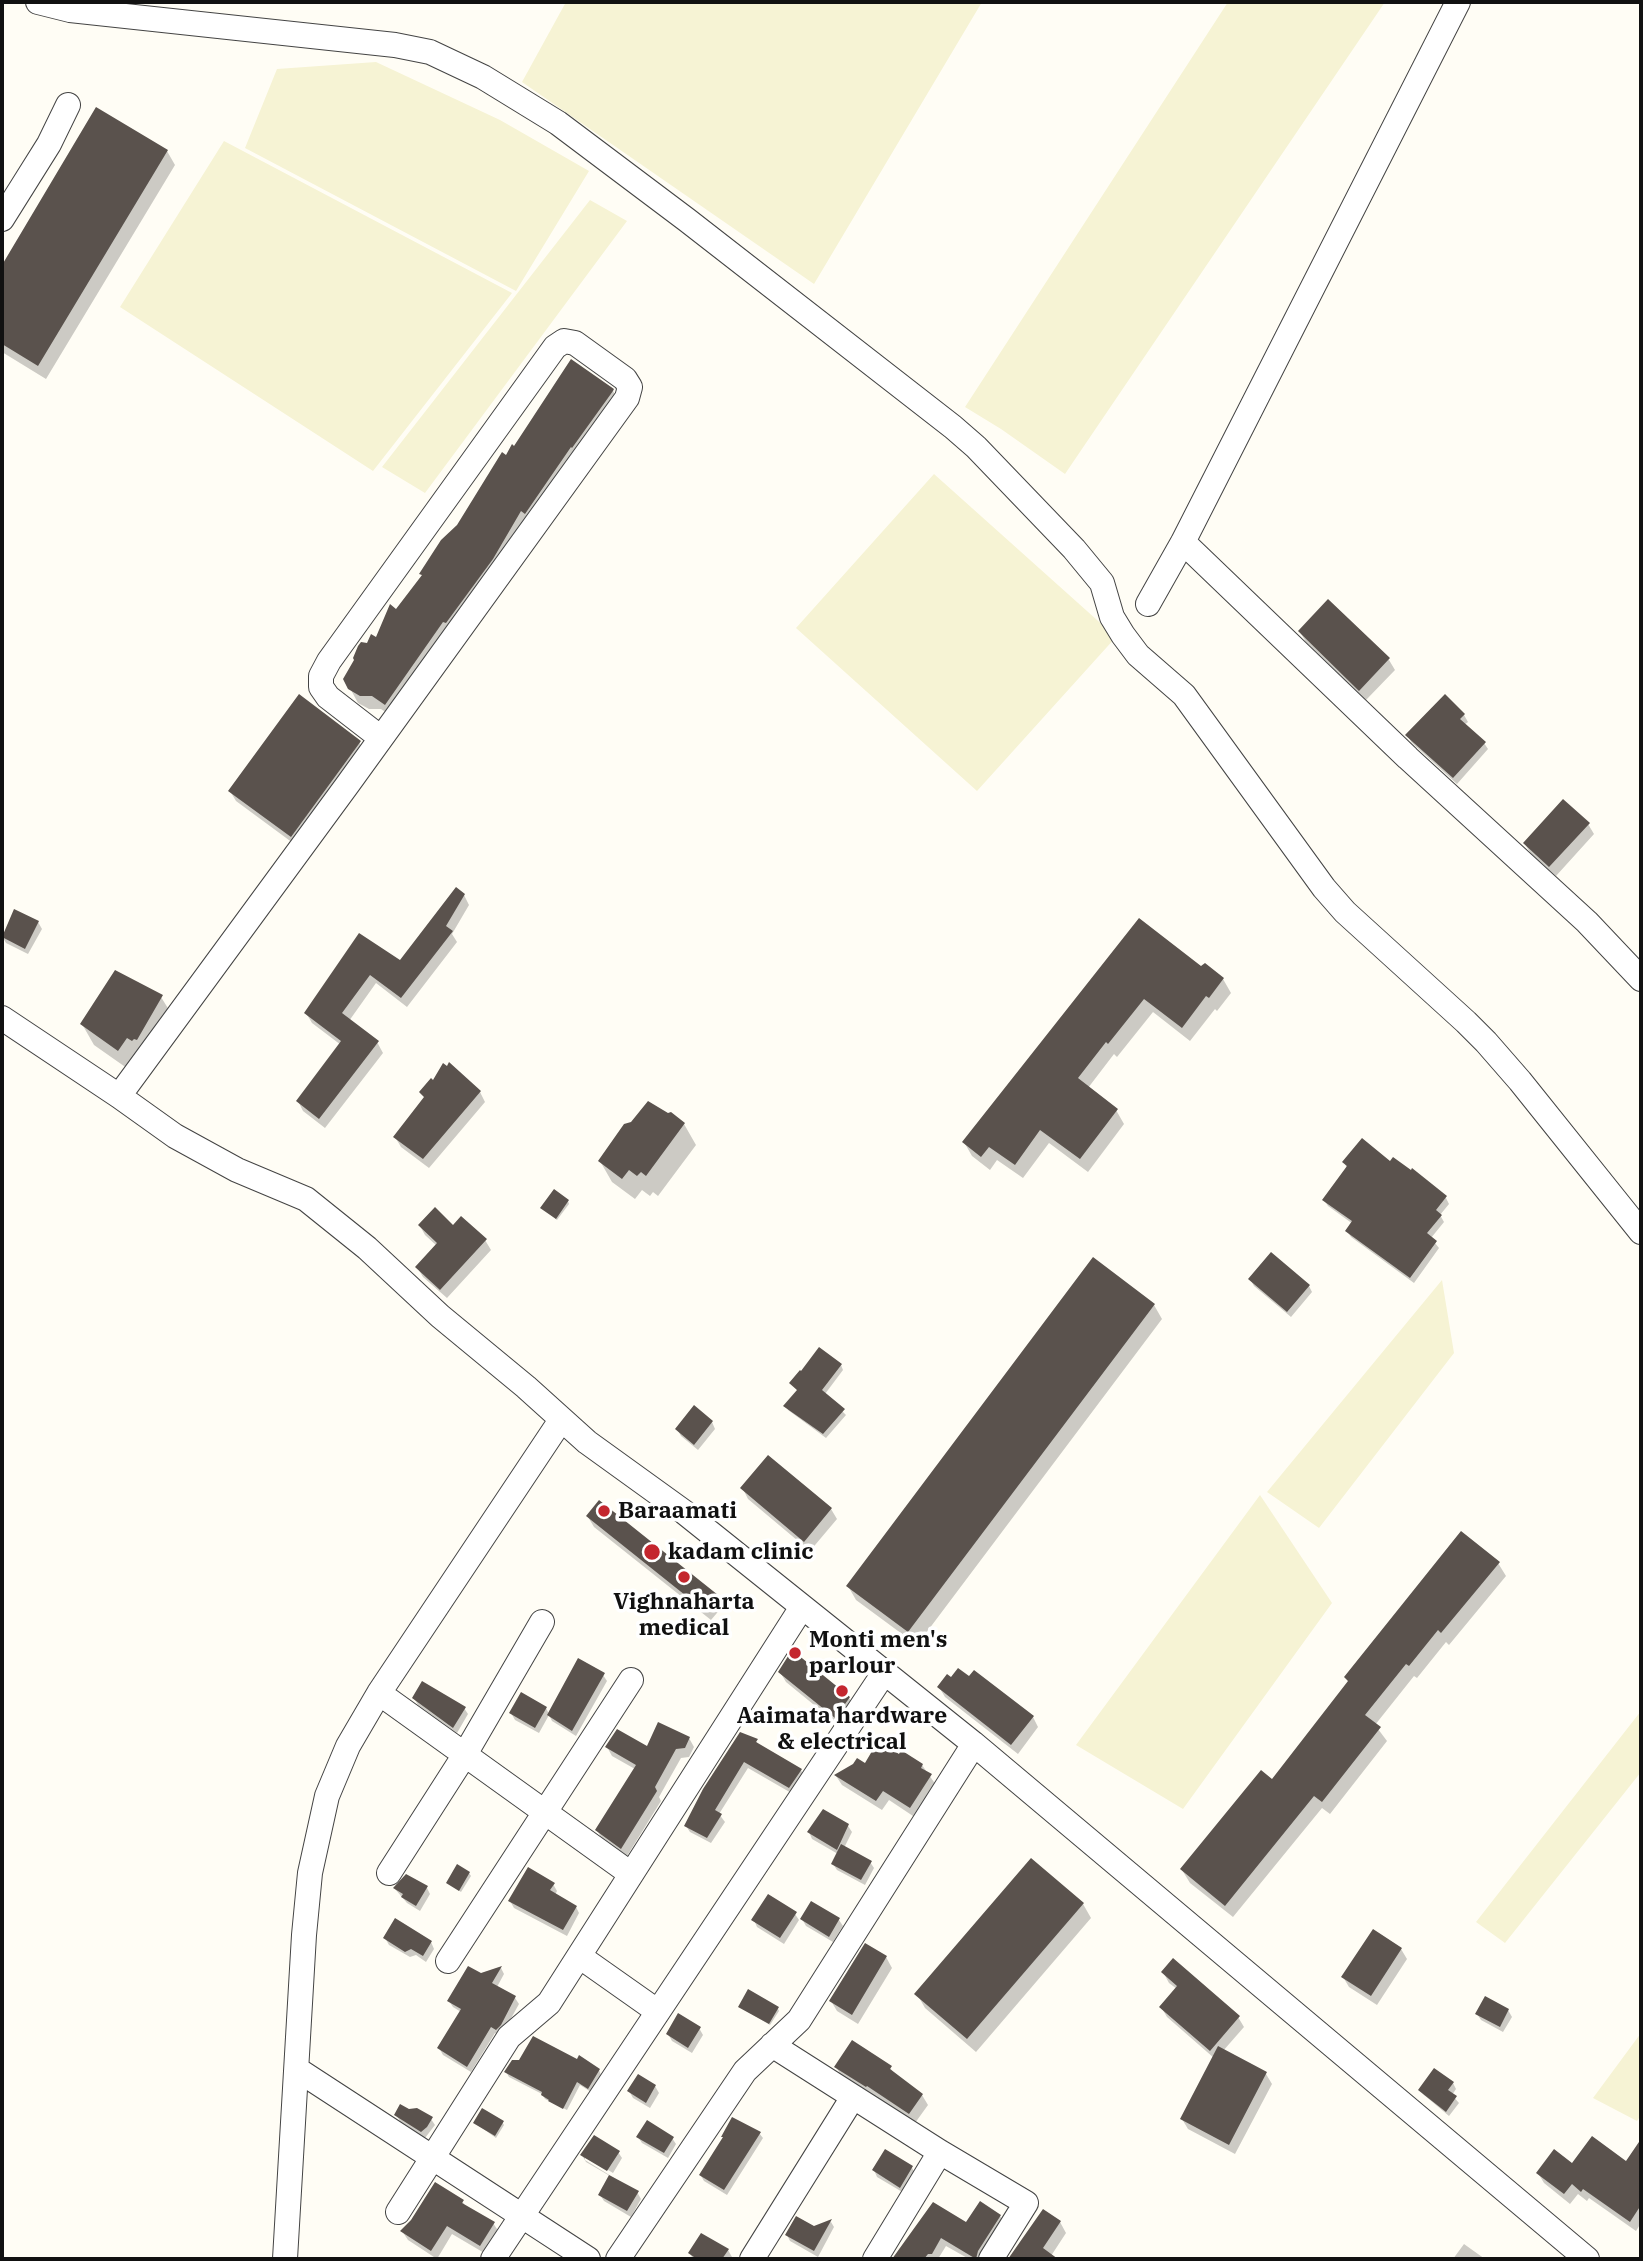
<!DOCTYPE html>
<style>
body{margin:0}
#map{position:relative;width:1643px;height:2261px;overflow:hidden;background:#fffdf5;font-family:"IBM Plex Serif",serif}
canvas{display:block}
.frame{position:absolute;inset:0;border:4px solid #111;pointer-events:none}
</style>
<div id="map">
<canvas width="1643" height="2261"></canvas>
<div class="frame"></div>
</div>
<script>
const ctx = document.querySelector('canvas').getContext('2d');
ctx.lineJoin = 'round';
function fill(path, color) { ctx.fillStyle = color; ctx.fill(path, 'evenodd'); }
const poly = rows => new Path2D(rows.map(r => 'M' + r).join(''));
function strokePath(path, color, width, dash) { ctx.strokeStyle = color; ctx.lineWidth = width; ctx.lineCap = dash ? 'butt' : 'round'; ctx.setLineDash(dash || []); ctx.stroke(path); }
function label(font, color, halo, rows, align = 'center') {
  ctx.font = font + ' "IBM Plex Serif",serif'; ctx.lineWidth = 7; ctx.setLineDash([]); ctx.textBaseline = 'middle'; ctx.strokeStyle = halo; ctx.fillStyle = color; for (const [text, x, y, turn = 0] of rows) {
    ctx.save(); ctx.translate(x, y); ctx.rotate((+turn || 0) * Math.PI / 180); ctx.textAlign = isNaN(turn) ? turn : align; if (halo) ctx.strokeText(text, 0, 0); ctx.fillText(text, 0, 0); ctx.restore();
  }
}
fill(poly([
 [566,2,982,2,814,284,522,82],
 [1228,2,1385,2,1065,474,1001,429,965,407],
 [376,62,500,120,589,171,516,291,245,148,277,69],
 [224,141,512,293,373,471,120,307],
 [590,200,627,221,425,493,382,467],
 [934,474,1116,637,977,791,796,628],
 [1442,1280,1454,1353,1319,1528,1267,1492],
 [1260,1495,1332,1603,1183,1809,1076,1745],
 [1641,1711,1641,1772,1505,1943,1476,1922],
 [1641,2033,1641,2115,1637,2121,1593,2098]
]), '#f6f3d4');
fill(poly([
 [97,110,167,151,175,165,46,379,2,352,2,268],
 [613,391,621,405,393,717,381,709,369,709,358,703,345,679,368,644,377,639,423,577,421,574,459,526,506,457,515,448],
 [1328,602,1389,660,1395,670,1366,700,1306,642,1300,632],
 [1445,697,1464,715,1468,722,1464,725,1484,743,1488,749,1457,784,1411,742,1408,735],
 [359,742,365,753,297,846,236,801,230,791],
 [1588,824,1594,834,1556,876,1531,854,1525,844],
 [464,895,469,905,452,934,457,942,407,1007,376,983,349,1021,377,1042,383,1053,325,1128,303,1111,298,1101,341,1045,312,1023,306,1013,360,936,400,963],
 [1139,920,1201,968,1223,979,1231,993,1217,1011,1215,1009,1190,1041,1153,1012,1117,1057,1114,1054,1088,1088,1116,1110,1124,1124,1088,1172,1049,1143,1023,1178,997,1160,990,1170,972,1156,964,1142],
 [38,922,42,929,28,954,6,943,2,936],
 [161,997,174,1018,131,1071,94,1045,82,1024],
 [480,1092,485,1102,429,1168,401,1147,395,1137],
 [684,1124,696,1145,658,1196,653,1192,650,1196,642,1190,635,1199,612,1182,600,1161],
 [1344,1162,1390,1163,1446,1198,1449,1204,1440,1215,1444,1222,1431,1238,1439,1248,1414,1283,1351,1237,1347,1231,1353,1224,1328,1206,1324,1200,1347,1168],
 [568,1201,569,1204,557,1220,542,1208],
 [420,1226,485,1240,491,1250,447,1298,423,1277,417,1267,437,1246,425,1235],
 [1250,1279,1309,1286,1312,1292,1291,1317,1254,1286],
 [1154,1305,1162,1319,917,1645,856,1600,848,1586],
 [841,1365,843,1370,825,1394,846,1415,826,1438,788,1410,786,1406,798,1391,791,1383],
 [712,1422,715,1429,698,1450,681,1436,677,1429],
 [743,1489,831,1509,837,1519,810,1551,748,1499],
 [588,1517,716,1596,722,1607,711,1620,594,1527],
 [1498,1563,1506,1576,1449,1645,1446,1642,1417,1678,1414,1676,1375,1725,1387,1741,1330,1814,1322,1808,1233,1917,1190,1883,1182,1870,1272,1781,1349,1683,1346,1677],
 [780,1672,849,1698,855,1708,841,1727,786,1682],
 [603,1675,607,1681,576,1736,552,1721,549,1715,539,1733,515,1720,511,1713,546,1708,549,1714],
 [951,1680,1033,1717,1038,1727,1018,1754,945,1697,939,1687],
 [414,1698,464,1708,468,1714,457,1733,418,1705],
 [689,1738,694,1747,689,1757,681,1758,659,1797,661,1801,627,1856,602,1839,597,1830,635,1769,612,1756,607,1747,648,1748],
 [756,1741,760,1747,801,1770,804,1777,793,1794,748,1768,719,1814,725,1822,711,1843,690,1832,686,1826],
 [899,1757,922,1765,936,1785,916,1818,889,1800,882,1810,842,1785,836,1776,854,1765,866,1765],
 [819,1819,848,1826,852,1832,844,1848,870,1862,874,1868,865,1885,837,1870,833,1864,838,1854,812,1839,809,1832,816,1820],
 [469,1873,471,1876,461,1892,448,1883],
 [553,1884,557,1891,555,1895,576,1907,579,1913,567,1936,514,1908,510,1901],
 [427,1888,430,1894,420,1911,407,1903,395,1889],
 [1083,1904,1091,1918,976,2052,925,2008,917,1994],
 [795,1914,799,1920,784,1944,757,1927,754,1920],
 [802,1919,839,1920,843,1926,833,1942,806,1926],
 [385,1938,431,1942,434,1949,426,1962,416,1955,410,1957,389,1945],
 [1401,1949,1407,1959,1377,2005,1349,1987,1343,1977],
 [886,1957,892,1968,858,2024,837,2011,831,2001],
 [501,1968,504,1974,497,1987,515,1998,519,2004,504,2031,500,2036,495,2033,471,2072,443,2055,439,2048,461,2012,453,2007,449,2001,481,1975],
 [1163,1972,1238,2017,1244,2027,1223,2051,1266,2074,1272,2084,1235,2154,1188,2129,1182,2119,1214,2058,1167,2017,1161,2007,1177,1989,1169,1983],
 [740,2007,778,2009,779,2011,770,2025],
 [1508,2010,1512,2017,1503,2032,1481,2020,1477,2014],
 [699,2028,703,2035,692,2053,672,2041,668,2034],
 [836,2067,890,2068,894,2073,922,2095,928,2105,915,2123,873,2095,872,2096,842,2077],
 [599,2070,601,2075,591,2092,580,2085,567,2110,545,2099,542,2094,509,2077,506,2072],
 [1453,2083,1456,2089,1452,2095,1459,2103,1449,2116,1424,2095,1420,2090],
 [655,2086,659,2093,650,2108,633,2098,629,2091],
 [409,2111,431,2119,435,2125,425,2138,400,2121,396,2115],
 [502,2122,504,2125,496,2138,475,2123],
 [759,2133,763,2138,727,2195,704,2181,701,2176],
 [638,2137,672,2138,676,2144,668,2158,642,2143],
 [1641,2142,1641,2223,1636,2231,1589,2198,1587,2201,1578,2194,1570,2204,1544,2183,1538,2173,1572,2165,1626,2164],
 [618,2152,622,2158,613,2173,585,2156,585,2160,637,2192,641,2199,631,2217,604,2201,600,2195,610,2176,586,2162,582,2155],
 [912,2168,916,2174,904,2193,877,2177,874,2170],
 [462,2201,466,2207,493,2223,499,2232,486,2254,452,2234,437,2259,408,2240,402,2231],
 [1000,2216,1005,2225,983,2259,969,2259,946,2246,938,2259,894,2259,904,2244],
 [831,2222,834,2227,818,2257,790,2241,787,2235],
 [1060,2222,1066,2233,1049,2259,1010,2259,1027,2233],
 [1464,2244,1485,2259,1453,2259],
 [728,2250,732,2257,730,2259,693,2259,690,2253]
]), '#0003');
fill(poly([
 [96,107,168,150,38,366,2,344,2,265],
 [571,359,614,389,613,391,572,448,571,447,525,514,521,511,493,559,446,623,443,622,385,705,372,696,360,696,348,689,343,679,354,660,353,658,358,646,361,642,367,643,371,634,376,637,390,604,396,609,422,575,419,574,441,540,457,525,502,452,506,455,512,444,514,446],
 [1328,599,1390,658,1359,691,1298,631],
 [299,694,361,741,291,837,228,791],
 [1445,694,1465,714,1460,719,1486,742,1453,778,1405,735],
 [1563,799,1590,823,1549,867,1523,843],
 [456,887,465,894,446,926,453,931,401,998,370,975,342,1013,379,1041,319,1119,296,1101,341,1041,304,1013,359,933,400,960],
 [14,909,39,921,25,949,2,937],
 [1139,918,1201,966,1205,963,1224,978,1209,998,1206,996,1182,1028,1144,999,1108,1044,1106,1042,1078,1078,1118,1109,1080,1159,1040,1130,1015,1165,989,1147,981,1157,962,1142],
 [115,970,163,995,137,1040,134,1039,132,1041,127,1038,118,1051,80,1024],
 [449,1062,481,1091,423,1159,393,1137,424,1097,419,1092,431,1078,433,1080,443,1063,447,1066],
 [648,1101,668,1113,671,1112,685,1123,646,1176,641,1172,637,1176,629,1170,622,1179,598,1161,624,1124,631,1122],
 [1362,1138,1390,1161,1393,1157,1411,1170,1412,1168,1447,1196,1436,1210,1442,1215,1427,1233,1437,1241,1410,1278,1345,1231,1352,1221,1322,1200,1347,1166,1342,1162],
 [554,1189,569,1200,556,1219,540,1208],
 [435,1207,453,1225,461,1216,487,1239,440,1290,415,1267,437,1243,418,1225],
 [1271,1252,1310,1285,1287,1312,1248,1279],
 [1093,1257,1155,1304,908,1632,846,1586],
 [819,1347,842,1364,822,1390,845,1409,823,1434,783,1406,797,1390,789,1383,800,1370,801,1371],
 [694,1405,713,1421,694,1445,675,1429],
 [768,1455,832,1508,804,1542,740,1488],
 [599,1500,718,1595,705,1611,586,1516],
 [1461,1531,1500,1562,1441,1633,1438,1630,1409,1666,1406,1664,1365,1715,1381,1727,1322,1802,1314,1796,1225,1906,1180,1869,1261,1770,1272,1779,1348,1681,1344,1677],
 [792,1650,850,1697,835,1718,778,1672],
 [578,1658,605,1673,572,1731,547,1715],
 [958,1668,969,1676,974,1670,1034,1716,1011,1745,937,1687,947,1674,951,1677],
 [422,1681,466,1707,453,1728,412,1698],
 [521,1692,547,1707,535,1728,509,1713],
 [658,1722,690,1737,685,1748,676,1749,655,1787,657,1791,621,1849,595,1830,636,1765,605,1747,617,1729,647,1746],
 [740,1732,758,1739,756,1742,802,1769,789,1788,744,1762,715,1810,722,1814,707,1838,684,1826,703,1789],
 [878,1741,899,1754,901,1750,923,1764,921,1768,932,1774,910,1808,883,1791,876,1801,834,1775,853,1764,857,1758,865,1763],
 [823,1809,849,1824,837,1850,807,1832],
 [841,1844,872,1861,861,1880,831,1864],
 [1031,1858,1084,1903,967,2039,914,1994],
 [457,1864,470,1872,459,1891,446,1883],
 [528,1867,555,1883,550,1890,577,1906,563,1930,508,1901],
 [406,1874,428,1886,416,1906,401,1897,403,1894,393,1888],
 [768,1894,797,1912,780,1938,751,1920],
 [811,1901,840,1918,829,1937,800,1919],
 [395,1918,432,1941,423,1956,411,1949,405,1952,383,1938],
 [1373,1929,1402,1948,1371,1996,1341,1977],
 [865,1943,887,1956,852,2015,829,2001],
 [1173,1958,1240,2016,1210,2051,1159,2007,1177,1986,1161,1972],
 [468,1966,481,1973,502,1966,492,1983,516,1996,501,2025,496,2030,491,2027,467,2067,437,2048,461,2009,447,2001],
 [748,1989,779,2007,769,2024,738,2007],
 [1485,1996,1509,2009,1500,2027,1475,2014],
 [678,2013,701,2027,688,2048,666,2034],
 [533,2036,577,2059,579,2055,600,2069,588,2089,577,2082,563,2109,548,2101,549,2100,541,2095,542,2092,504,2072,512,2060,519,2060],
 [852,2040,892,2066,890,2069,923,2094,909,2114,867,2086,866,2087,834,2067],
 [1218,2046,1267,2072,1229,2145,1180,2119],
 [1434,2068,1454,2082,1448,2090,1457,2096,1446,2112,1418,2090],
 [638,2074,656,2085,646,2103,627,2091],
 [400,2104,409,2109,417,2108,433,2117,427,2127,421,2132,394,2115],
 [482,2108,504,2121,495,2136,473,2123],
 [732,2117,761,2132,724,2190,699,2175,723,2137,721,2137],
 [647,2120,674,2137,664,2153,636,2137],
 [594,2135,620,2151,607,2171,580,2155],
 [1592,2136,1626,2161,1641,2139,1641,2205,1630,2222,1583,2189,1581,2192,1572,2184,1564,2194,1536,2173,1554,2149,1572,2163],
 [885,2149,913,2166,900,2188,872,2170],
 [609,2175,639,2191,627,2211,598,2195],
 [435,2182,464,2200,462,2203,495,2222,480,2246,447,2226,431,2251,400,2231,411,2220],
 [980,2201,1001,2215,978,2251,976,2259,941,2238,932,2254,928,2254,924,2259,892,2259,933,2202,966,2222],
 [1043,2209,1061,2221,1043,2248,1058,2259,1008,2259],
 [796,2216,814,2226,832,2219,814,2251,785,2235],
 [701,2233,729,2249,722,2259,697,2259,688,2253]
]), '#5a524d');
const minor = poly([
 [38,2,70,10,395,45,430,52,483,77,558,123,687,220,953,427,976,447,1074,549,1102,583,1112,617,1123,635,1138,655,1184,695,1324,888,1345,912,1466,1022,1486,1042,1520,1081,1641,1232],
 [2,219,49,144,68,105],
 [1183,542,1408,758,1587,922,1641,979],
 [1148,604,1183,542,1458,2],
 [2,1018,119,1096,175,1136,237,1170,306,1199,367,1248,440,1316,526,1387,587,1442,684,1512,974,1744,1587,2259],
 [119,1096,348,784,627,398,630,387,625,379,575,343,564,341,555,347,329,661,321,676,321,687,328,697,381,738],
 [379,1693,631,1874],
 [389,1873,464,1756,542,1622],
 [448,1961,631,1680],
 [657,2011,579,1956,802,1607],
 [772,2045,940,2152,1026,2203,991,2259],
 [298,2070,588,2259],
 [398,2212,509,2037,549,2003,579,1956],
 [285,2259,304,1935,310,1873,327,1796,348,1746,379,1693,561,1420],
 [493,2259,884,1673],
 [618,2259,745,2071,799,2020,974,1744],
 [752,2259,853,2097],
 [875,2259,940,2152]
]);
strokePath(minor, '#444', 26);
strokePath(minor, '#fff', 24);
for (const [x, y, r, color] of [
 [604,1511,7,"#c4262e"],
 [652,1552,9,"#c4262e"],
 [684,1577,7,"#c4262e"],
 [795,1653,7,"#c4262e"],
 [842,1691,7,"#c4262e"]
]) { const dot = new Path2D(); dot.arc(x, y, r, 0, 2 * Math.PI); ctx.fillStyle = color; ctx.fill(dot); strokePath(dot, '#fff', 2.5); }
label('bold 23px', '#111', '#fff', [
 ["Baraamati",618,1511],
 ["kadam clinic",668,1552],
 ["Vighnaharta",684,1602,"center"],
 ["medical",684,1628,"center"],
 ["Monti men's",809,1640],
 ["parlour",809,1666],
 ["Aaimata hardware",842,1716,"center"],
 ["& electrical",842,1742,"center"]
], 'left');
</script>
